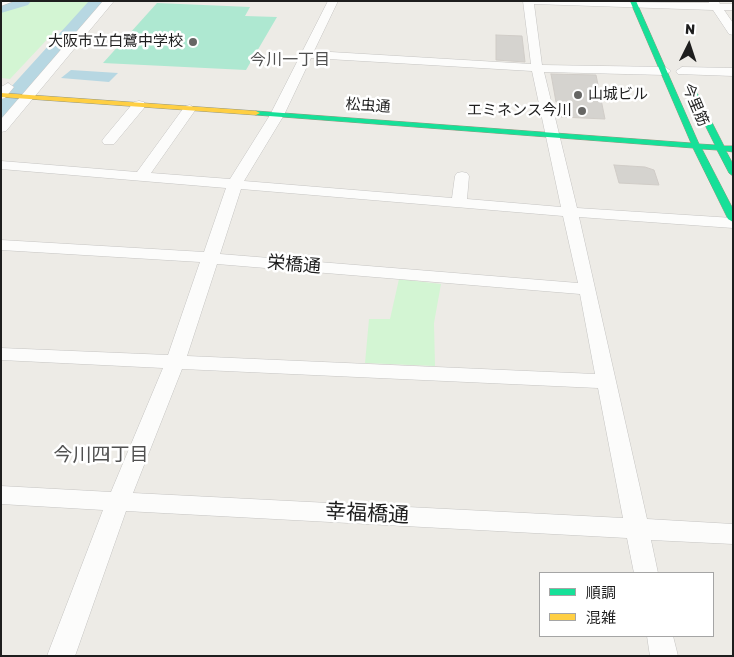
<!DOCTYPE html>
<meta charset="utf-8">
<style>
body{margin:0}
#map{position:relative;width:734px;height:657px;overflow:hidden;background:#edebe6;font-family:Rubik,"Noto Sans JP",sans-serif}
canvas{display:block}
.frame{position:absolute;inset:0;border:2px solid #1e1e1e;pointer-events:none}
.legend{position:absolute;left:539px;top:572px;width:175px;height:65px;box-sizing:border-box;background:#fff;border:1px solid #a5a5a5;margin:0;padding:6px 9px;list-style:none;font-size:15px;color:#1e1e1e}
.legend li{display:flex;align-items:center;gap:10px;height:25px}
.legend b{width:25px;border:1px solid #a5a5a5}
.north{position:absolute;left:664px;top:20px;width:50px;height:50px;-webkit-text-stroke:4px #fff;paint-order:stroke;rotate:4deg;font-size:14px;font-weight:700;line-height:20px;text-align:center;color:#1e1e1e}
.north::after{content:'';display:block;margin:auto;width:18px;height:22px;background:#1e1e1e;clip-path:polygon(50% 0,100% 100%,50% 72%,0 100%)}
</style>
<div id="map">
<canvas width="734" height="657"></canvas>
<div class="frame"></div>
<ul class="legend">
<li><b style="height:6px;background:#16e098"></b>順調</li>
<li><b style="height:6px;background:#ffcf43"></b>混雑</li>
</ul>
<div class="north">N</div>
</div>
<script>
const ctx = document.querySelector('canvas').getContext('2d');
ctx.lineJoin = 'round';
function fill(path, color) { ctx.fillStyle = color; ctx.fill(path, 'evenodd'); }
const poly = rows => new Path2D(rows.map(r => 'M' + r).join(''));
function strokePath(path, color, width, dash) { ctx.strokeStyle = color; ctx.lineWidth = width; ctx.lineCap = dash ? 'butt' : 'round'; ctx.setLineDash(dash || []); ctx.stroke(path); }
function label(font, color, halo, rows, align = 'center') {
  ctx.font = font + ' Rubik,"Noto Sans JP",sans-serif'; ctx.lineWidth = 5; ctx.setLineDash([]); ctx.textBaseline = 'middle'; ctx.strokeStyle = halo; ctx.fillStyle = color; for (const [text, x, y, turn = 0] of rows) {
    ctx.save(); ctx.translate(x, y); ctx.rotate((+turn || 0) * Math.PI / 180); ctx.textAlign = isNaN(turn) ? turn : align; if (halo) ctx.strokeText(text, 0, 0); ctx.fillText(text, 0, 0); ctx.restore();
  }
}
fill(poly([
 [32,1,92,1,67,30,56,30,10,79,1,78,1,11],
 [399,279,441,284,434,323,435,366,365,363,369,319,390,319]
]), '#d3f5d3');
fill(poly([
 [157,3,250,7,245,16,277,17,246,70,103,63]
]), '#aee8d1');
fill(poly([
 [71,70,118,73,109,82,61,78]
]), '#b7d7e2');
fill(poly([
 [1,1,31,1,28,5,1,13,1,1],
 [89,1,110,1,10,120,1,122,1,98,89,1]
]), '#b7d7e2');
const building = poly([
 [496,35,522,36,525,62,496,60,496,35],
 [551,74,596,75,605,119,561,117,559,102,556,102,551,74],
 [614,165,645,167,654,170,659,185,619,183,614,165]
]);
fill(building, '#d5d3cf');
strokePath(building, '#d0ccc7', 1);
const street = poly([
 [1,1,14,1,1,6,1,1],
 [103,1,114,1,6,131,1,132,1,119,103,1],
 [328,1,338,1,314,51,531,64,523,1,709,3,708,1,718,1,720,4,733,4,733,10,724,10,733,23,733,35,729,34,713,10,534,4,542,65,665,67,671,71,665,75,544,72,577,208,733,218,733,228,579,217,647,519,733,524,733,544,651,540,658,573,634,573,627,538,126,511,75,656,47,656,103,510,1,504,1,486,111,492,163,368,1,360,1,348,168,355,200,262,1,250,1,240,204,252,226,188,1,169,1,161,137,172,185,106,190,105,196,109,151,173,230,179,270,115,328,1],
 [311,58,532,71,561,207,467,199,469,176,467,173,462,172,457,173,455,176,452,198,244,181,284,115,311,58],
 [241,189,563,216,578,283,220,254,241,189],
 [217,264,580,294,595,374,187,356,217,264],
 [182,369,598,388,623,518,133,493,182,369],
 [682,67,733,68,733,76,678,74,676,71,682,67],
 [8,83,14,87,5,98,1,99,1,87,8,83],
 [139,101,144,102,145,105,144,108,114,144,104,144,102,141,104,138,134,102,139,101],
 [647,636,673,636,678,656,650,656,647,636]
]);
const fast = poly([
 [630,1,636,1,699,144,715,145,686,87,690,85,694,87,724,146,733,146,733,152,726,151,733,164,733,176,729,173,717,150,702,149,733,209,733,222,728,219,693,148,256,115,252,113,256,111,691,143,630,1]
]);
const slow = poly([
 [1,93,256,111,260,113,256,115,1,97,1,93]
]);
strokePath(street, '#c5c4c2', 1);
strokePath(fast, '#94977e', 1);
strokePath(slow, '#94977e', 1);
fill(street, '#fcfcfb');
fill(fast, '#16e098');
fill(slow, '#ffcf43');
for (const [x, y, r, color] of [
 [193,42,5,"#666664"],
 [578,95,5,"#666664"],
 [582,111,5,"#666664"]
]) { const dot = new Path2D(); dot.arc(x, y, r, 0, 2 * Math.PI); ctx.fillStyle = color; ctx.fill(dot); strokePath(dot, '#fff', 2); }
label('15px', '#1e1e1e', '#fff', [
 ["大阪市立白鷺中学校",183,42],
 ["山城ビル",588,95,"left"],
 ["エミネンス今川",572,111]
], 'right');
label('15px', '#1e1e1e', '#fff', [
 ["今里筋",695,105,67],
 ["松虫通",368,106,4]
]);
label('16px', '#515151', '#fff', [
 ["今川一丁目",290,60]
]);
label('18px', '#1e1e1e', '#fff', [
 ["栄橋通",294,265,5]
]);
label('19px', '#515151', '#fff', [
 ["今川四丁目",101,456]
]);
label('21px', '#1e1e1e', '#fff', [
 ["幸福橋通",367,514,3]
]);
</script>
